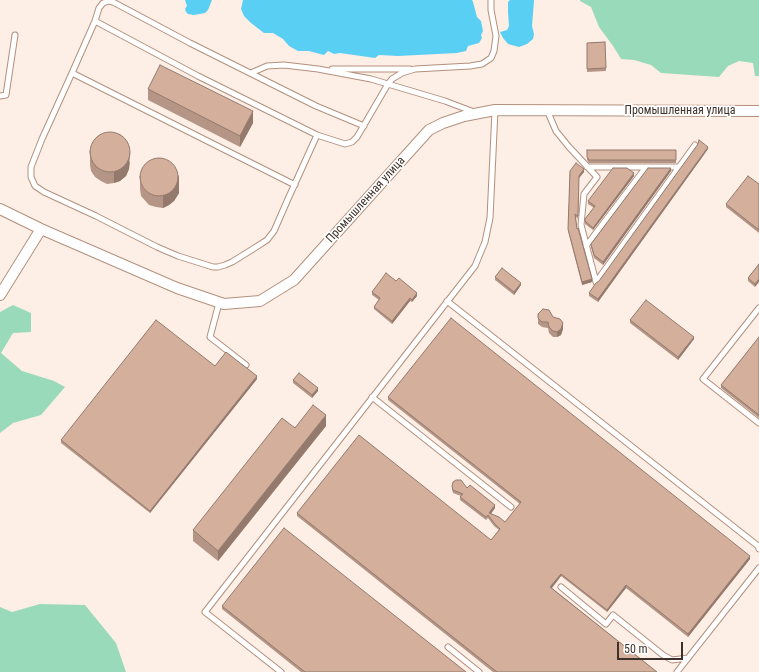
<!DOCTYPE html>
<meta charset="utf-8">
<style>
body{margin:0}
#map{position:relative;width:759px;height:672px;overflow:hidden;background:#feefe6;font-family:"Roboto Condensed",sans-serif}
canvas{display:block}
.scale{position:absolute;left:617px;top:642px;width:66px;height:18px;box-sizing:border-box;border:2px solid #3f3129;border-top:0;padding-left:5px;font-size:12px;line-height:14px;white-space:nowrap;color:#3f3129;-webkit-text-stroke:3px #fff;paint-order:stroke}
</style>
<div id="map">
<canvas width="759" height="672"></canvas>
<div class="scale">50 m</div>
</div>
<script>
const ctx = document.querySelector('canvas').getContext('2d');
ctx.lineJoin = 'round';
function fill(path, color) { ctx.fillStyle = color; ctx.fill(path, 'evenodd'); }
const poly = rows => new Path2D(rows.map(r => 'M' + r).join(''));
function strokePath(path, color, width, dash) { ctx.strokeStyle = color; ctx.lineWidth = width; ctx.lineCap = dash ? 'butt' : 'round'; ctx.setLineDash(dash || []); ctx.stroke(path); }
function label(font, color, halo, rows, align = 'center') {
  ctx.font = font + ' "Roboto Condensed",sans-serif'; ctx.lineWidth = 3.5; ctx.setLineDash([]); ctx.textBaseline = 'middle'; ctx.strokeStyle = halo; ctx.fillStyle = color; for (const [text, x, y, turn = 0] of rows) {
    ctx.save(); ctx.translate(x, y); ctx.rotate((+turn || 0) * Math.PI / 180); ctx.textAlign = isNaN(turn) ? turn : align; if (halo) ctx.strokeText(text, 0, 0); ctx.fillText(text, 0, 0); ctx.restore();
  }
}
fill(poly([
 [580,0,759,0,759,76,755,76,753,63,739,61,728,66,719,77,661,73,651,65,634,60,621,59,613,46,599,27,591,7,580,1],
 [13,305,31,313,31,332,13,333,1,353,22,371,54,381,65,387,41,415,13,423,0,433,0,312],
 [40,604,85,605,116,643,126,672,0,672,0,607,12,612]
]), '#98dab9');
fill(poly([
 [185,0,212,0,208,10,205,13,194,15,188,14,186,12,185,9,187,6],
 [243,0,472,0,473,2,477,17,481,21,483,31,481,35,482,38,479,43,468,46,466,51,457,53,398,56,379,55,375,58,340,53,334,54,328,51,324,55,309,51,298,51,289,46,283,39,273,33,264,33,251,23,244,16,241,9],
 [510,0,534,0,534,1,532,26,534,34,533,39,527,44,519,47,508,44,503,38,500,32,507,30,509,26,508,12,508,2]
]), '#5acff4');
const lane = poly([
 [95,21,99,8,103,3,109,1,113,2,190,43,316,106,364,126],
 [332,69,410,69],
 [72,73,95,21,198,76,317,135,345,144,352,142,357,137,388,84,392,79,402,73,415,69,470,66,482,64,491,58,494,51,496,36,491,10,491,0],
 [251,73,267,66,284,65,318,69,371,79,445,101,474,112],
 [0,96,6,95,15,35],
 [547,110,556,131,569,147,597,177,584,194,581,225,596,282,695,145],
 [587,167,679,167],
 [295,185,72,73,42,139,31,167,31,177,35,186,44,192,96,216,157,247,178,256,213,267,218,267,225,265,232,262,253,249,267,240,274,231,288,199,317,135],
 [586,246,646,167],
 [447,301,758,546,759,549],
 [219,303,210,337,246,365],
 [759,308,703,379,759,423],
 [372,397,511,507],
 [561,587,606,624,613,615,663,655,672,660,688,658],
 [448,647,479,672],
 [281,672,205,612,475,266,485,242,490,218,495,110],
 [677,672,759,568]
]);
const street = poly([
 [0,209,41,229,177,288,224,304,260,301,294,280,429,130,443,123,464,116,495,110,759,111],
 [0,295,41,229]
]);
strokePath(lane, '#b3907d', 7);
strokePath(street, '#b3907d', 12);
strokePath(lane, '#fff', 5);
strokePath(street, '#fff', 10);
fill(poly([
 [605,42,606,71,587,72,587,43],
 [148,89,253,123,240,147,148,100],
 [708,149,598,302,589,296,589,293,599,281],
 [587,150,676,150,676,163,589,163,587,160],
 [90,153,130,162,129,169,126,176,120,181,114,183,107,184,101,181,95,177,91,171,90,165],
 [570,171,584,172,579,178,578,219,576,217,577,229,592,282,582,285,568,231],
 [671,171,603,265,594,258,591,247,591,244],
 [634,176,593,230,585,224,585,219,594,208,588,204,588,201],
 [140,178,179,186,179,193,174,201,169,205,163,208,156,207,149,205,141,196,140,189],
 [759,184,759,233,726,207,726,204],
 [759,264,755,287,748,281,748,278],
 [495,277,521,285,514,295,495,280],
 [396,281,417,296,412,302,410,301,392,324,374,309,374,307,379,300,372,295,372,292],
 [538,314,553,317,563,329,561,335,557,337,553,337,549,333,548,328,542,327,538,324],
 [630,320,694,339,678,360,630,323],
 [759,337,759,418,721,388,721,385],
 [257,379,150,513,61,443,61,440],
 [293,380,318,391,312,398,293,383],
 [388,397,750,559,688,637,626,588,607,612,561,576,552,588,657,672,493,672,297,516,297,513,491,540,499,530,494,526,488,518,486,520,460,500,460,497,461,496,453,493,452,489,452,486,467,488,495,508,491,514,505,522,520,504,388,400],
 [326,426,218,561,193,541,193,530,295,428],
 [222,606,466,672,301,672,222,609]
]), '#b59686');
fill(poly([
 [253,111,253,123,240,147,240,136],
 [708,147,708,149,598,302,598,299],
 [130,151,129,169,126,176,120,181,114,183,114,172],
 [671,168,671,171,603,265,603,262],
 [584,169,584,172,579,178,578,219,579,176],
 [634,173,634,176,593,230,593,228],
 [179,175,179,193,174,201,169,205,163,208,163,196],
 [592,279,592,282,582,285,582,282],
 [759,279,759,282,755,287,755,284],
 [521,283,521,285,514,295,514,292],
 [417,293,417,296,412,302,412,300],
 [410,298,410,301,392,324,392,321],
 [563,323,563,329,561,335,557,337,557,332],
 [694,337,694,339,678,360,678,357],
 [257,376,257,379,150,513,150,511],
 [318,388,318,391,312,398,312,395],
 [326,415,326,426,218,561,218,551],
 [495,505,495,508,489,516,489,513],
 [750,556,750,559,688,637,688,634],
 [561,574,561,576,550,590,550,587],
 [626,585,626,588,607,612,607,610]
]), '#947a6d');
const building = poly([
 [605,42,606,68,587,69,587,43,605,42],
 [160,65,253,111,240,136,148,89,160,65],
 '90 152a20 20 0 1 1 40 0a20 20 0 1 1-40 0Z',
 [699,140,708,147,598,299,589,293,596,283,599,281,698,144,699,140],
 [587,150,676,150,676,160,589,160,587,157,587,150],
 '140 177a19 19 0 1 1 38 0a19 19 0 1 1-38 0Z',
 [576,163,584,169,579,176,578,216,575,214,577,229,578,228,592,279,582,282,568,229,570,171,576,163],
 [613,168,627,168,634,173,593,228,585,221,585,219,595,206,588,201,613,168],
 [648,168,671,168,603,262,594,255,591,244,648,168],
 [748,176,759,184,759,230,726,204,748,176],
 [759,264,759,279,755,284,748,278,759,264],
 [502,268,521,283,514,292,495,277,502,268],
 [386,273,396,281,399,278,417,293,412,300,410,298,392,321,374,307,380,298,372,292,386,273],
 [646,300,694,337,678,357,630,320,646,300],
 [543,309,549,310,553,317,560,319,563,323,561,329,557,332,553,331,549,327,548,322,542,322,538,318,538,314,543,309],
 [451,318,750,556,688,634,626,585,607,610,561,574,550,587,657,672,497,672,297,513,359,435,491,540,500,529,494,523,488,515,486,517,460,497,463,494,453,490,452,486,453,482,456,480,461,480,467,488,470,485,495,505,489,513,499,517,505,522,521,502,388,397,451,318],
 [156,320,215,366,226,352,257,376,150,511,61,440,156,320],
 [759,337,759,415,721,385,759,337],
 [299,373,318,388,312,395,293,380,299,373],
 [313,405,326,415,218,551,193,530,282,418,295,428,313,405],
 [284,528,466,672,305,672,222,606,284,528]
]);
fill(building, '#d3af9c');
strokePath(building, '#947a6d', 1);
label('12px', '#3f3129', '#fff', [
 ["Промышленная улица",680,111],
 ["Промышленная улица",366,200,-48]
]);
</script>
